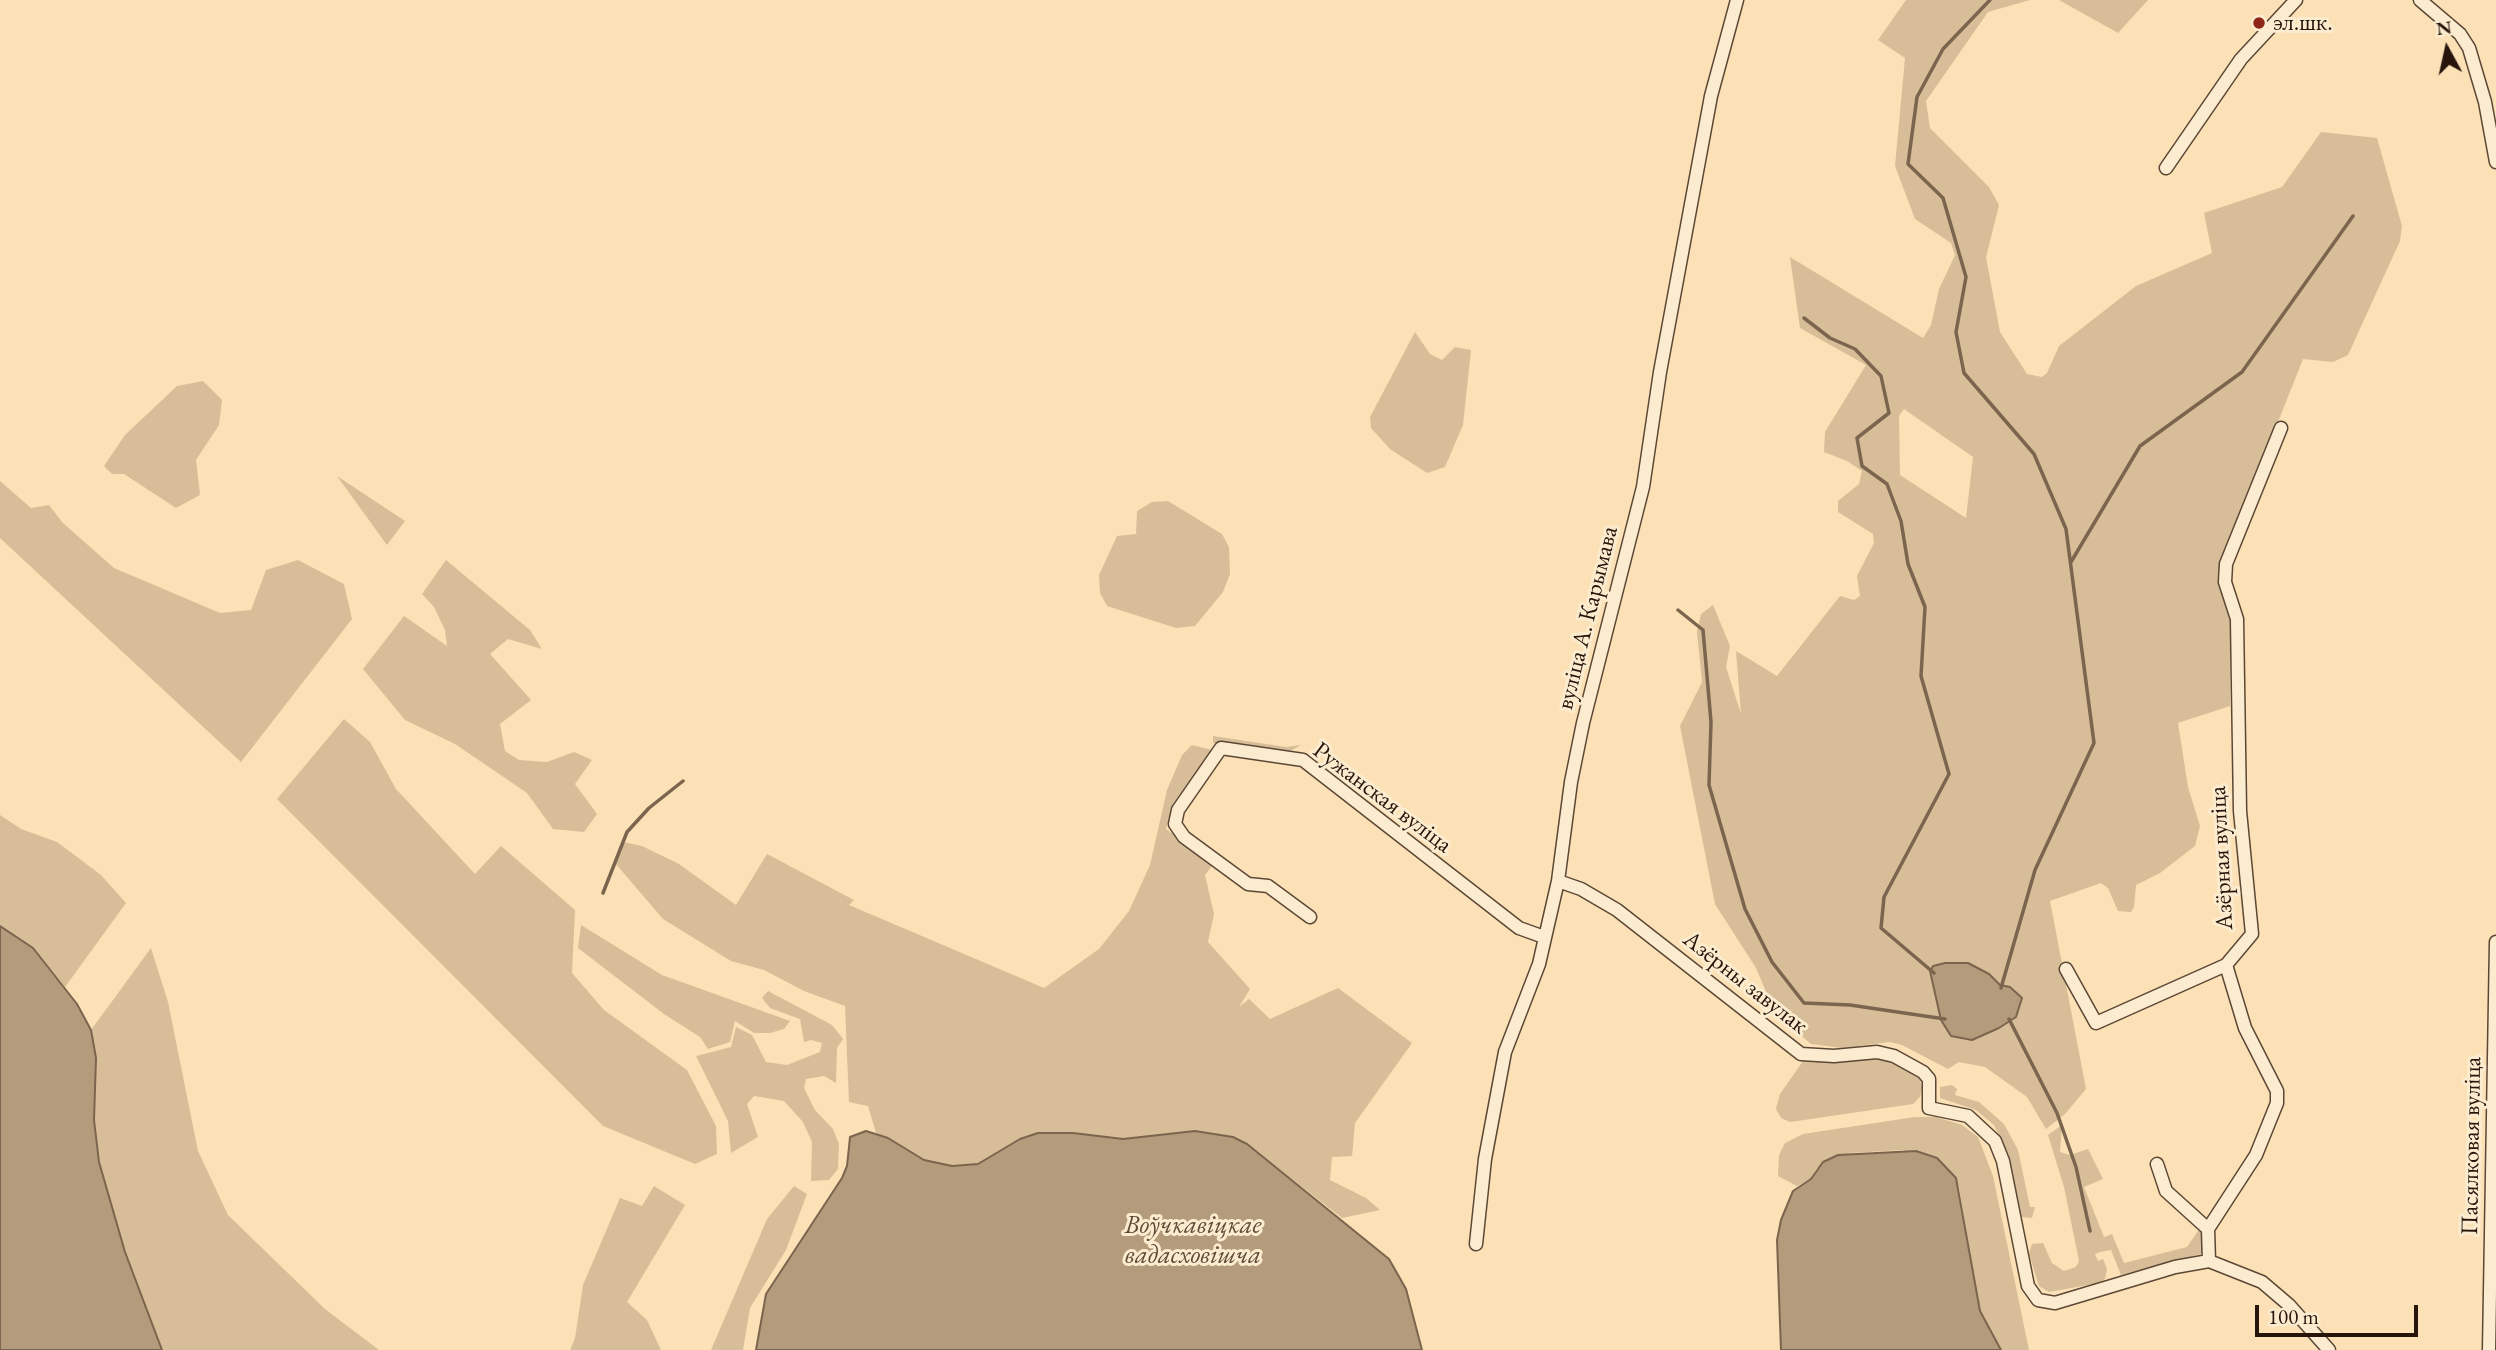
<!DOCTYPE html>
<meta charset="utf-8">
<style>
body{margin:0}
#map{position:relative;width:2496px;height:1350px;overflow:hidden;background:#fbe1b5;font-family:"EB Garamond",serif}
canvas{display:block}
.north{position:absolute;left:2412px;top:14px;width:70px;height:70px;-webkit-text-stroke:5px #fceccf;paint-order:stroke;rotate:352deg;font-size:19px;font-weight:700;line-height:28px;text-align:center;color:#27140b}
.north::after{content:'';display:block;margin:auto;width:24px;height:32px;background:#27140b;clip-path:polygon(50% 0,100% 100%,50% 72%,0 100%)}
.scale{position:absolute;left:2255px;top:1305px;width:163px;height:32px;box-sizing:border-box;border:4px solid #27140b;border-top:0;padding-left:9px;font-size:21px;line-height:24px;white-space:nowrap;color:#27140b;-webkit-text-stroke:5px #fceccf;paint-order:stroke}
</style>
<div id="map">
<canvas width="2496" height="1350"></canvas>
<div class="north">N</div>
<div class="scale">100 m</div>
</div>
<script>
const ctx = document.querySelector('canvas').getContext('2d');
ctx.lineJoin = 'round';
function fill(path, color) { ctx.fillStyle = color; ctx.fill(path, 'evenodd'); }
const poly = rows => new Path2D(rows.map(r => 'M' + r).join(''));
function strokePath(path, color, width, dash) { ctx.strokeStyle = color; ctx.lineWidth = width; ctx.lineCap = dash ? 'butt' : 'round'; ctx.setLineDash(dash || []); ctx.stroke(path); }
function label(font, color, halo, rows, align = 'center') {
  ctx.font = font + ' "EB Garamond",serif'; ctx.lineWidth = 6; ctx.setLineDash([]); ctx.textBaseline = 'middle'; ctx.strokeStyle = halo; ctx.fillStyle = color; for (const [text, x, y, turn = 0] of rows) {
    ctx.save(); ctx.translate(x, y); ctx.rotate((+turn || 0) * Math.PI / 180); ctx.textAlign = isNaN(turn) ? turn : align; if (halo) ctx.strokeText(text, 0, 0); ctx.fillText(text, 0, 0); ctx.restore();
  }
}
fill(poly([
 [1906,0,2030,0,1988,12,1926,101,1930,128,1989,187,1999,205,1986,257,2000,332,2027,374,2042,377,2047,373,2059,346,2136,286,2212,253,2204,213,2282,187,2321,132,2377,138,2402,226,2400,241,2348,355,2333,362,2303,359,2218,573,2230,620,2230,706,2178,723,2188,787,2200,826,2195,846,2160,873,2136,885,2134,907,2131,912,2118,911,2108,888,2101,883,2050,901,2086,1089,2065,1114,2046,1129,2027,1097,1985,1067,1959,1062,1948,1069,1902,1045,1890,1042,1842,1048,1811,1044,1775,1013,1756,968,1715,904,1680,726,1702,682,1697,632,1701,614,1713,605,1730,646,1726,667,1741,714,1736,651,1777,676,1840,596,1854,600,1860,596,1857,576,1874,543,1873,534,1838,512,1838,501,1859,484,1862,471,1847,461,1824,452,1825,432,1866,365,1800,328,1790,257,1923,338,1931,325,1939,289,1955,255,1951,243,1915,219,1895,166,1905,58,1878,40],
 [1904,409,1973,457,1966,518,1900,475,1899,416],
 [1945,963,1968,963,1989,974,2000,985,2011,987,2022,998,2016,1017,1999,1029,1972,1040,1951,1036,1941,1020,1930,971,1934,966],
 [2059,0,2148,0,2118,33],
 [1415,332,1430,354,1442,360,1455,347,1471,350,1463,425,1445,467,1427,473,1390,449,1371,428,1370,417],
 [203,381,222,400,219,425,196,460,200,495,176,508,124,474,112,474,104,466,125,435,177,386],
 [337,476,405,521,387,545],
 [0,481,31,508,49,505,63,523,114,568,220,613,251,610,266,570,298,560,344,584,352,619,241,762,0,538],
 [1168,501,1222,534,1229,547,1230,574,1223,592,1195,626,1176,628,1107,606,1100,593,1099,575,1117,536,1136,534,1137,511,1152,502],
 [446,560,530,630,542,649,508,639,490,654,531,700,500,724,505,751,519,760,547,762,574,752,592,760,575,784,597,814,584,832,553,829,527,793,455,744,405,720,363,669,404,616,447,646,445,630,434,607,422,594],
 [344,719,370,742,396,789,475,874,501,846,575,910,572,973,604,1010,687,1070,716,1126,717,1154,695,1164,603,1126,277,799],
 [1213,736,1286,747,1301,745,1287,753,1213,743],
 [1192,745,1212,750,1173,804,1166,829,1214,863,1205,875,1214,914,1208,942,1250,989,1239,1007,1249,999,1270,1019,1338,988,1412,1043,1355,1123,1352,1156,1332,1157,1330,1180,1366,1198,1380,1210,1342,1218,1247,1144,1172,1133,1123,1139,1073,1133,1038,1133,978,1164,952,1166,924,1160,876,1133,868,1106,849,1102,845,1006,804,991,764,970,731,961,663,919,615,863,623,842,642,846,679,864,736,905,767,854,854,900,849,905,1044,988,1099,949,1129,911,1150,865,1167,790,1182,755],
 [0,815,21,829,57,842,101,875,126,903,65,987,33,948,0,926],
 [581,925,662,975,790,1021,784,1029,770,1033,754,1033,735,1021,730,1042,708,1049,700,1037,664,1014,578,948],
 [151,948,168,1002,198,1151,228,1215,325,1309,379,1350,162,1350,125,1252,99,1162,94,1120,96,1058,91,1030],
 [768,991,832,1025,843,1039,837,1048,836,1083,824,1076,806,1079,804,1088,815,1110,833,1129,839,1144,838,1169,829,1180,811,1181,812,1142,803,1122,784,1101,754,1096,747,1104,758,1137,731,1153,728,1121,696,1056,731,1047,736,1027,752,1035,766,1062,787,1065,820,1052,822,1043,811,1040,804,1042,800,1019,770,1008,762,998],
 [1872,1056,1891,1060,1910,1071,1920,1080,1922,1088,1920,1097,1913,1104,1790,1122,1781,1118,1776,1109,1780,1094,1803,1061,1833,1062],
 [1952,1085,1957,1089,1955,1095,1979,1102,2004,1124,2018,1150,2030,1207,2035,1207,2032,1218,2021,1217,2009,1156,1994,1125,1976,1110,1940,1098,1940,1087],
 [1915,1117,1936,1117,1962,1125,1978,1137,1993,1176,2029,1350,2001,1350,1980,1311,1959,1187,1903,1150,1850,1153,1817,1168,1811,1179,1797,1186,1778,1176,1779,1155,1785,1143,1803,1134],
 [2062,1125,2060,1152,2070,1155,2088,1149,2103,1179,2084,1187,2104,1237,2112,1234,2124,1263,2187,1247,2200,1228,2205,1251,2201,1254,2121,1275,2111,1250,2100,1252,2095,1254,2098,1261,2103,1259,2107,1269,2105,1279,2099,1283,2049,1292,2039,1286,2029,1254,2032,1244,2043,1243,2052,1263,2064,1271,2076,1267,2079,1261,2064,1187,2048,1135],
 [654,1186,685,1205,627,1302,647,1320,661,1350,570,1350,575,1338,583,1285,620,1198,642,1206],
 [794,1186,807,1194,786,1250,750,1308,743,1350,711,1350,767,1219]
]), '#d7be98');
const water = poly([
 [0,926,33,948,77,1004,91,1030,96,1058,94,1120,99,1162,125,1252,162,1350,0,1350,0,926],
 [1945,963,1968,963,1989,974,2000,985,2010,987,2022,998,2016,1017,1999,1028,1972,1040,1951,1036,1941,1020,1930,971,1933,966,1945,963],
 [866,1131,888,1138,924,1160,952,1166,978,1164,1020,1139,1038,1133,1073,1133,1123,1139,1195,1131,1233,1137,1247,1144,1389,1259,1406,1289,1422,1350,756,1350,766,1294,842,1178,847,1166,850,1137,866,1131],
 [1916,1151,1937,1158,1956,1178,1980,1311,2001,1350,1781,1350,1777,1240,1781,1220,1793,1191,1811,1179,1823,1162,1838,1155,1916,1151]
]);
fill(water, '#b39b7b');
strokePath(water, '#7b654e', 2);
strokePath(poly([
 [1990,0,1943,49,1917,97,1908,164,1943,198,1966,277,1956,332,1964,373,2034,454,2066,529,2094,743,2035,870,2001,988],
 [1804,318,1830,338,1855,349,1881,376,1889,413,1857,438,1862,466,1887,484,1901,521,1908,564,1925,607,1921,676,1949,774,1884,897,1881,928,1934,973],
 [2071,562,2140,446,2242,372,2353,216],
 [1678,610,1703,630,1711,722,1709,785,1745,909,1772,962,1804,1003,1850,1005,1945,1019],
 [603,893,627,832,649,808,683,781],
 [2009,1019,2057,1113,2076,1167,2090,1231]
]), '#7b654e', 3.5);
const minor = poly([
 [2420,0,2460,34,2469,48,2485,102,2496,162],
 [2166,168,2241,59,2296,0],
 [1558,881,1581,889,1617,910,1801,1054,1834,1056,1877,1052,1894,1056,1923,1072,1929,1079,1929,1108,1968,1116,1995,1141,2003,1161,2028,1286,2038,1300,2055,1303,2175,1267,2209,1261,2262,1282,2289,1305,2329,1350],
 [1310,917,1268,886,1248,884,1184,837,1175,824,1178,810,1221,748,1303,760,1519,928,1544,937],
 [2066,969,2096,1023,2226,965],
 [2157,1164,2166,1191,2208,1229],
 [1476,1244,1485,1159,1505,1052,1539,964,1558,881,1571,782,1583,723,1643,487,1660,372,1711,96,1737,0],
 [2209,1261,2208,1229,2256,1155,2277,1103,2277,1091,2245,1028,2226,965,2252,934,2240,811,2237,619,2225,582,2226,564,2281,428],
 [2489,1350,2496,942]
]);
strokePath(minor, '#5c4736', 15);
strokePath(minor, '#fceccf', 12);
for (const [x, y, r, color] of [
 [2259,23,7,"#8f2418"]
]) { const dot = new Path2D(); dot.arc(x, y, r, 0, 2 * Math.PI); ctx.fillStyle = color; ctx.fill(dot); strokePath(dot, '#fceccf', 2.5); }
label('24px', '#27140b', '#fceccf', [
 ["эл.шк.",2273,23]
], 'left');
label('24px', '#27140b', '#fceccf', [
 ["вуліца А. Карымава",1588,618,-76],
 ["Ружанская вуліца",1382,798,37],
 ["Азёрная вуліца",2222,858,-93],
 ["Азёрны завулак",1745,983,38],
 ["Пасялковая вуліца",2472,1146,-89]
]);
label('italic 26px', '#5f4a38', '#fceccf', [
 ["Воўчкавіцкае",1193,1226],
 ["вадасховішча",1193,1256]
]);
</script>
